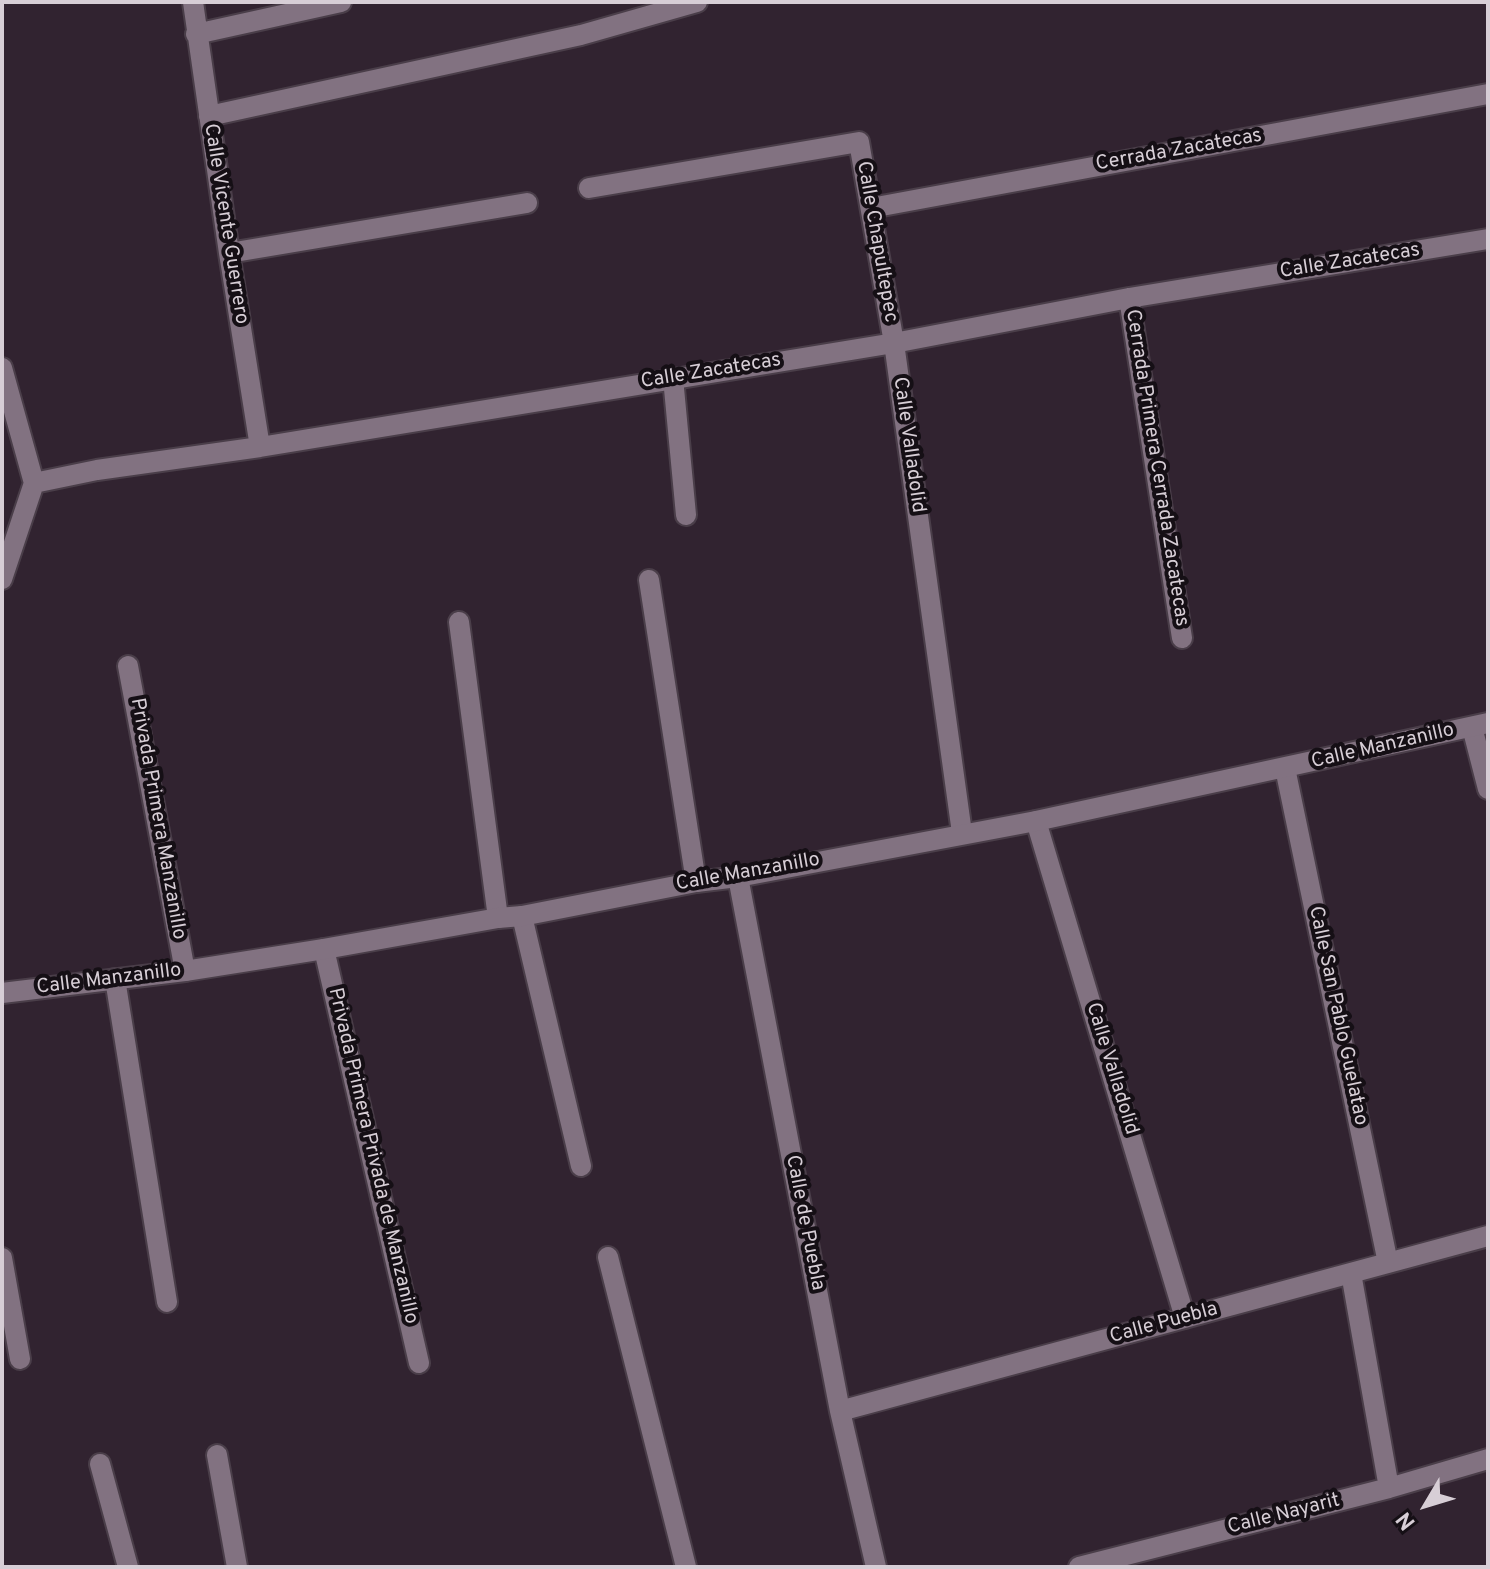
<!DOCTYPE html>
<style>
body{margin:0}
#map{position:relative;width:1490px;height:1569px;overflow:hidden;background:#312330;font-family:Overpass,sans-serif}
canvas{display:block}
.frame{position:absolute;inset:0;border:4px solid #d7ced6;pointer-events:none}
.north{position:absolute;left:1386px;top:1465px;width:80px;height:80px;-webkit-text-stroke:6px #150f15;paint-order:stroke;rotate:232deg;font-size:22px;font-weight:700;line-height:32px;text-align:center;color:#d7ced6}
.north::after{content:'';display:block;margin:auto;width:28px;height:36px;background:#d7ced6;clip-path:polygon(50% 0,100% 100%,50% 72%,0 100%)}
</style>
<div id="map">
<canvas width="1490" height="1569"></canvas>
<div class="frame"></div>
<div class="north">N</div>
</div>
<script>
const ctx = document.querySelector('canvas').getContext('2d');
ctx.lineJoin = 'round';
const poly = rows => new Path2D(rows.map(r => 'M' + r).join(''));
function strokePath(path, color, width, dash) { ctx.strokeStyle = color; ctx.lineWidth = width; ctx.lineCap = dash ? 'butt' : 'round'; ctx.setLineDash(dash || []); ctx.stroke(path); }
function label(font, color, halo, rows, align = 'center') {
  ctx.font = font + ' Overpass,sans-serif'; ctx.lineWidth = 8; ctx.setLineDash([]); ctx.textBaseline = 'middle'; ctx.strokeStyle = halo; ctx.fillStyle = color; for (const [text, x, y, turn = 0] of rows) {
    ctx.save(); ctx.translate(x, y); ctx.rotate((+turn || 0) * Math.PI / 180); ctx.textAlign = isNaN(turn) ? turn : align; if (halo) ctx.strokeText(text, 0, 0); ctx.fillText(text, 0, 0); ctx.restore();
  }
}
const minor = poly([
 [193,2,229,253,260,447],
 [196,34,341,2],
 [209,116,581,35,697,2],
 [589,188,859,142,894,343,962,833],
 [871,208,1488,94],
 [229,253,527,203],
 [1129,298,1182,638],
 [2,368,34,483],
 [673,378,686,515],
 [2,579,34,483,97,470,260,447,894,343,1129,298,1488,239],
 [649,580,696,882],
 [459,622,498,918],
 [128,666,185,971],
 [1472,727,1488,789],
 [1285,768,1388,1263],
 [1036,821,1185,1318],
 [738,877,840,1411,876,1567],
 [522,916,581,1166],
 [324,949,419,1363],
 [115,979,167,1302],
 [608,1257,686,1567],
 [2,1258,20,1359],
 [1351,1273,1389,1488],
 [840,1411,1488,1236],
 [217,1455,237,1567],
 [100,1464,128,1567],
 [1079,1567,1389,1488,1488,1459]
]);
const tertiary = poly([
 [2,993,185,971,324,949,498,918,522,916,696,882,738,877,1036,821,1488,723]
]);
strokePath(minor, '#4a3e49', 24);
strokePath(tertiary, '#4a3e49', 24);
strokePath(minor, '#827281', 20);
strokePath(tertiary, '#827281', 20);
label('20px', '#d7ced6', '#150f15', [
 ["Cerrada Zacatecas",1179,151,-10],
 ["Calle Vicente Guerrero",225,224,81],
 ["Calle Chapultepec",876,242,80],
 ["Calle Zacatecas",1350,262,-9],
 ["Calle Zacatecas",711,372,-9],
 ["Calle Valladolid",908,445,82],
 ["Cerrada Primera Cerrada Zacatecas",1156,468,81],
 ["Calle Manzanillo",1383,747,-13],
 ["Privada Primera Manzanillo",157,819,80],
 ["Calle Manzanillo",748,873,-10],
 ["Calle Manzanillo",109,980,-7],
 ["Calle San Pablo Guelatao",1337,1016,78],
 ["Calle Valladolid",1111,1069,73],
 ["Privada Primera Privada de Manzanillo",372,1156,77],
 ["Calle de Puebla",804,1223,79],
 ["Calle Puebla",1164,1324,-15],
 ["Calle Nayarit",1284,1515,-14]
]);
</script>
